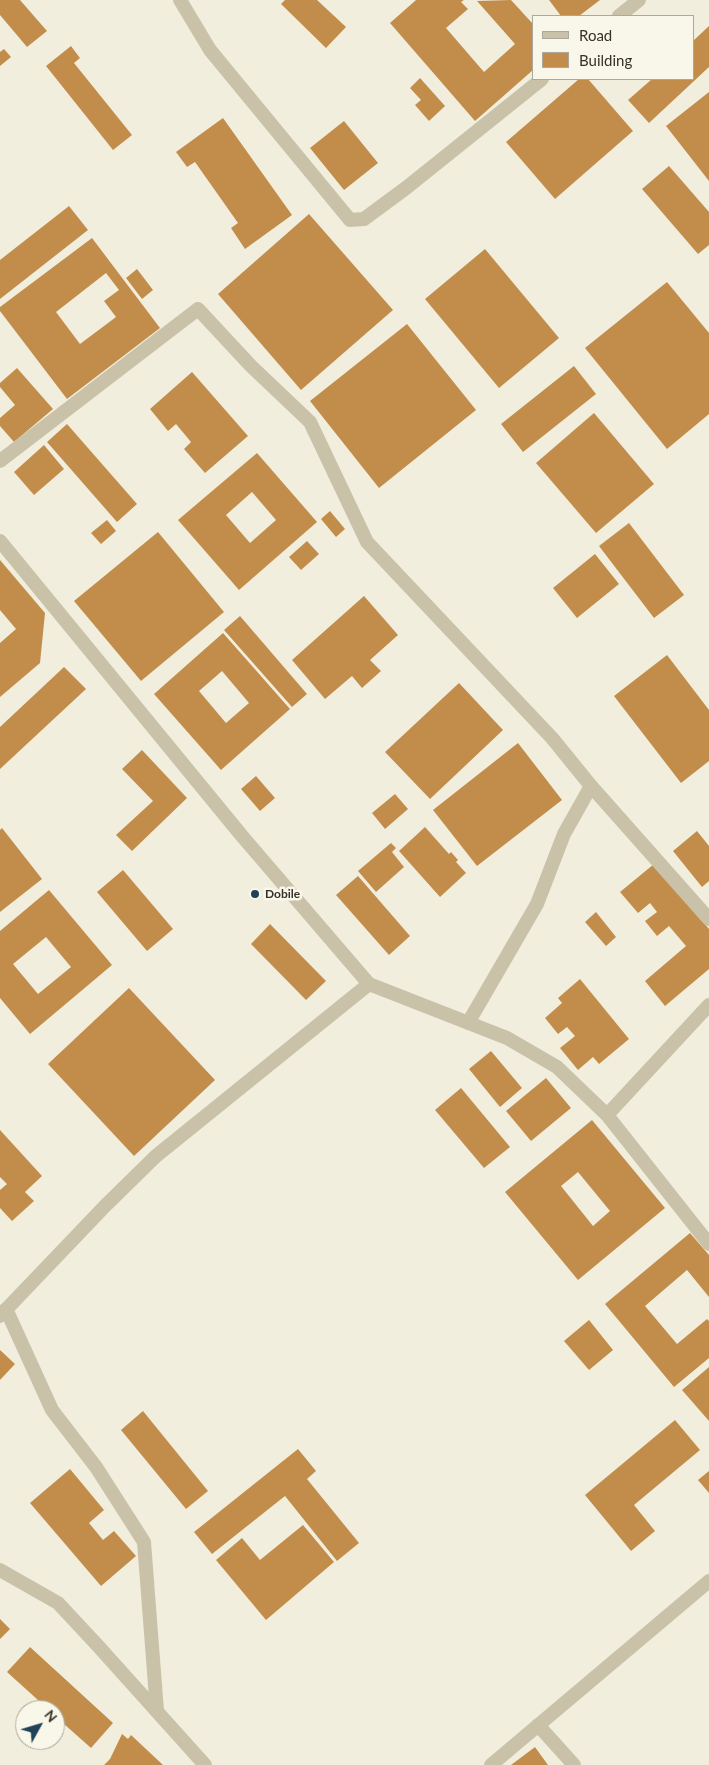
<!DOCTYPE html>
<style>
body{margin:0}
#map{position:relative;width:709px;height:1765px;overflow:hidden;background:#f2eedd;font-family:Lato,sans-serif}
canvas{display:block}
.legend{position:absolute;left:532px;top:15px;width:162px;height:65px;box-sizing:border-box;background:#f9f7ea;border:1px solid #aba89d;margin:0;padding:6px 9px;list-style:none;font-size:15px;color:#373229}
.legend li{display:flex;align-items:center;gap:10px;height:25px}
.legend b{width:25px;border:1px solid #aba89d}
.north{position:absolute;left:15px;top:1700px;width:50px;height:50px;box-sizing:border-box;background:#f9f7ea;border:1px solid #aba89d;border-radius:50%;rotate:51deg;font-size:14px;font-weight:700;line-height:20px;text-align:center;color:#373229}
.north::after{content:'';display:block;margin:auto;width:18px;height:22px;background:#204257;clip-path:polygon(50% 0,100% 100%,50% 72%,0 100%)}
</style>
<div id="map">
<canvas width="709" height="1765"></canvas>
<ul class="legend">
<li><b style="height:6px;background:#c9c2a9"></b>Road</li>
<li><b style="height:14px;background:#c28d4b"></b>Building</li>
</ul>
<div class="north">N</div>
</div>
<script>
const ctx = document.querySelector('canvas').getContext('2d');
ctx.lineJoin = 'round';
function fill(path, color) { ctx.fillStyle = color; ctx.fill(path, 'evenodd'); }
const poly = rows => new Path2D(rows.map(r => 'M' + r).join(''));
function strokePath(path, color, width, dash) { ctx.strokeStyle = color; ctx.lineWidth = width; ctx.lineCap = dash ? 'butt' : 'round'; ctx.setLineDash(dash || []); ctx.stroke(path); }
function label(font, color, halo, rows, align = 'center') {
  ctx.font = font + ' Lato,sans-serif'; ctx.lineWidth = 5; ctx.setLineDash([]); ctx.textBaseline = 'middle'; ctx.strokeStyle = halo; ctx.fillStyle = color; for (const [text, x, y, turn = 0] of rows) {
    ctx.save(); ctx.translate(x, y); ctx.rotate((+turn || 0) * Math.PI / 180); ctx.textAlign = isNaN(turn) ? turn : align; if (halo) ctx.strokeText(text, 0, 0); ctx.fillText(text, 0, 0); ctx.restore();
  }
}
fill(poly([
 [0,0,20,0,47,31,27,47,0,15],
 [285,0,317,0,346,27,326,48,281,4],
 [416,0,464,0,461,2,468,9,446,28,484,72,515,44,477,1,511,0,533,24,533,70,475,121,390,23],
 [549,0,600,0,579,16,561,16],
 [709,26,709,67,649,123,628,100,652,79,693,79,693,41],
 [71,46,80,58,74,63,132,135,113,150,46,66],
 [4,49,11,57,0,66,0,52],
 [420,78,445,106,429,121,415,105,421,100,410,88],
 [579,79,588,79,633,131,555,199,506,142],
 [709,92,709,181,666,126],
 [223,118,292,215,245,249,231,228,238,223,195,162,187,167,176,152],
 [344,121,378,163,344,190,310,148],
 [669,166,709,212,709,245,698,254,642,189],
 [69,206,88,230,0,299,0,260],
 [309,214,393,310,301,390,218,294],
 [92,238,160,328,67,399,0,311,0,307],
 [106,273,119,290,104,301,116,317,80,344,56,312],
 [485,249,559,338,499,388,425,299],
 [137,269,153,290,142,299,126,278],
 [667,282,709,333,709,414,667,449,585,348],
 [407,324,476,410,379,488,310,401],
 [574,366,596,394,523,452,501,424],
 [17,368,53,409,14,442,0,426,0,418,15,405,0,387,0,383],
 [192,372,248,436,205,473,184,449,191,442,176,424,168,431,150,409],
 [594,413,654,484,596,533,536,463],
 [67,424,137,504,117,522,47,442],
 [44,445,64,469,34,495,14,472],
 [257,453,317,522,239,590,178,520],
 [252,492,276,520,250,543,226,515],
 [330,511,345,529,336,537,321,519],
 [107,520,116,531,101,544,91,533],
 [629,523,684,595,654,618,599,546],
 [158,532,224,612,141,681,74,601],
 [307,541,319,554,301,570,289,557],
 [595,554,619,584,577,618,553,588],
 [0,560,45,613,40,663,0,697,0,643,16,629,0,610],
 [364,596,398,635,370,660,381,671,362,688,352,676,325,699,292,660],
 [240,616,307,694,292,707,224,630],
 [223,633,290,709,221,770,154,694],
 [222,671,249,703,226,723,199,691],
 [667,655,709,710,709,761,681,783,614,696],
 [64,667,86,689,0,769,0,727],
 [459,683,503,730,430,799,385,752],
 [518,743,562,800,477,866,433,810],
 [142,750,187,798,132,851,116,835,153,801,122,769],
 [256,776,275,798,260,811,241,789],
 [395,794,408,809,385,829,372,813],
 [425,827,449,854,451,852,458,860,456,862,466,873,440,897,399,851],
 [2,828,42,879,0,912,0,830],
 [697,831,709,846,709,881,702,887,673,851],
 [391,843,396,848,392,852,404,867,376,892,358,871],
 [654,864,709,929,709,969,665,1006,645,981,686,946,669,926,657,936,645,921,657,912,650,903,638,913,620,892],
 [123,870,173,929,147,951,97,892],
 [358,876,410,936,389,955,336,895],
 [49,890,112,965,30,1034,0,998,0,931],
 [46,937,71,967,38,994,13,964],
 [596,912,616,937,606,946,585,922],
 [270,924,326,981,306,1000,251,944],
 [580,979,629,1039,599,1064,593,1057,578,1070,560,1048,575,1036,567,1027,558,1034,545,1018,562,1003,558,998],
 [129,988,215,1080,134,1156,48,1064],
 [491,1051,522,1088,500,1107,469,1069],
 [546,1078,571,1108,531,1141,506,1111],
 [461,1088,510,1147,484,1168,435,1110],
 [592,1120,665,1208,578,1280,505,1192],
 [578,1172,610,1211,593,1226,561,1186],
 [0,1130,42,1176,25,1192,34,1201,12,1221,0,1208,0,1190,7,1184,0,1177],
 [690,1233,709,1255,709,1297,687,1270,645,1306,677,1344,707,1319,709,1321,709,1358,674,1387,605,1304],
 [589,1320,613,1350,589,1370,564,1341],
 [0,1350,15,1364,0,1380],
 [709,1367,709,1421,682,1390],
 [143,1411,208,1491,186,1509,121,1430],
 [675,1420,700,1450,634,1505,655,1531,631,1551,585,1495],
 [298,1449,316,1471,307,1479,359,1543,337,1561,285,1496,212,1554,194,1532],
 [70,1469,104,1510,89,1523,103,1540,114,1531,136,1556,101,1586,30,1503],
 [709,1471,709,1493,698,1480],
 [303,1525,334,1562,266,1620,216,1560,242,1538,260,1560],
 [0,1619,10,1629,0,1639],
 [30,1647,113,1723,91,1748,55,1716,55,1710,49,1710,7,1672],
 [122,1734,128,1739,131,1735,163,1765,104,1765,110,1759],
 [535,1747,548,1765,511,1765]
]), '#c28d4b');
strokePath(poly([
 [180,0,210,50,350,220,364,219,406,188,542,79],
 [619,16,639,0],
 [0,461,198,309,251,366,310,422,367,542,552,738,591,786,709,919],
 [0,541,242,836,369,984,507,1038,557,1067,607,1115,709,1244],
 [468,1023,537,904,564,834,591,786],
 [607,1115,709,1005],
 [6,1309,52,1410,96,1467,144,1542,157,1711],
 [0,1316,105,1206,156,1156,369,984],
 [0,1570,58,1603,99,1647,205,1765],
 [538,1725,574,1765],
 [491,1765,709,1581]
]), '#c9c2a9', 14);
for (const [x, y, r, color] of [
 [255,894,5,"#204257"]
]) { const dot = new Path2D(); dot.arc(x, y, r, 0, 2 * Math.PI); ctx.fillStyle = color; ctx.fill(dot); strokePath(dot, '#f9f7ea', 2); }
label('bold 12px', '#373229', '#f9f7ea', [
 ["Dobile",265,894]
], 'left');
</script>
